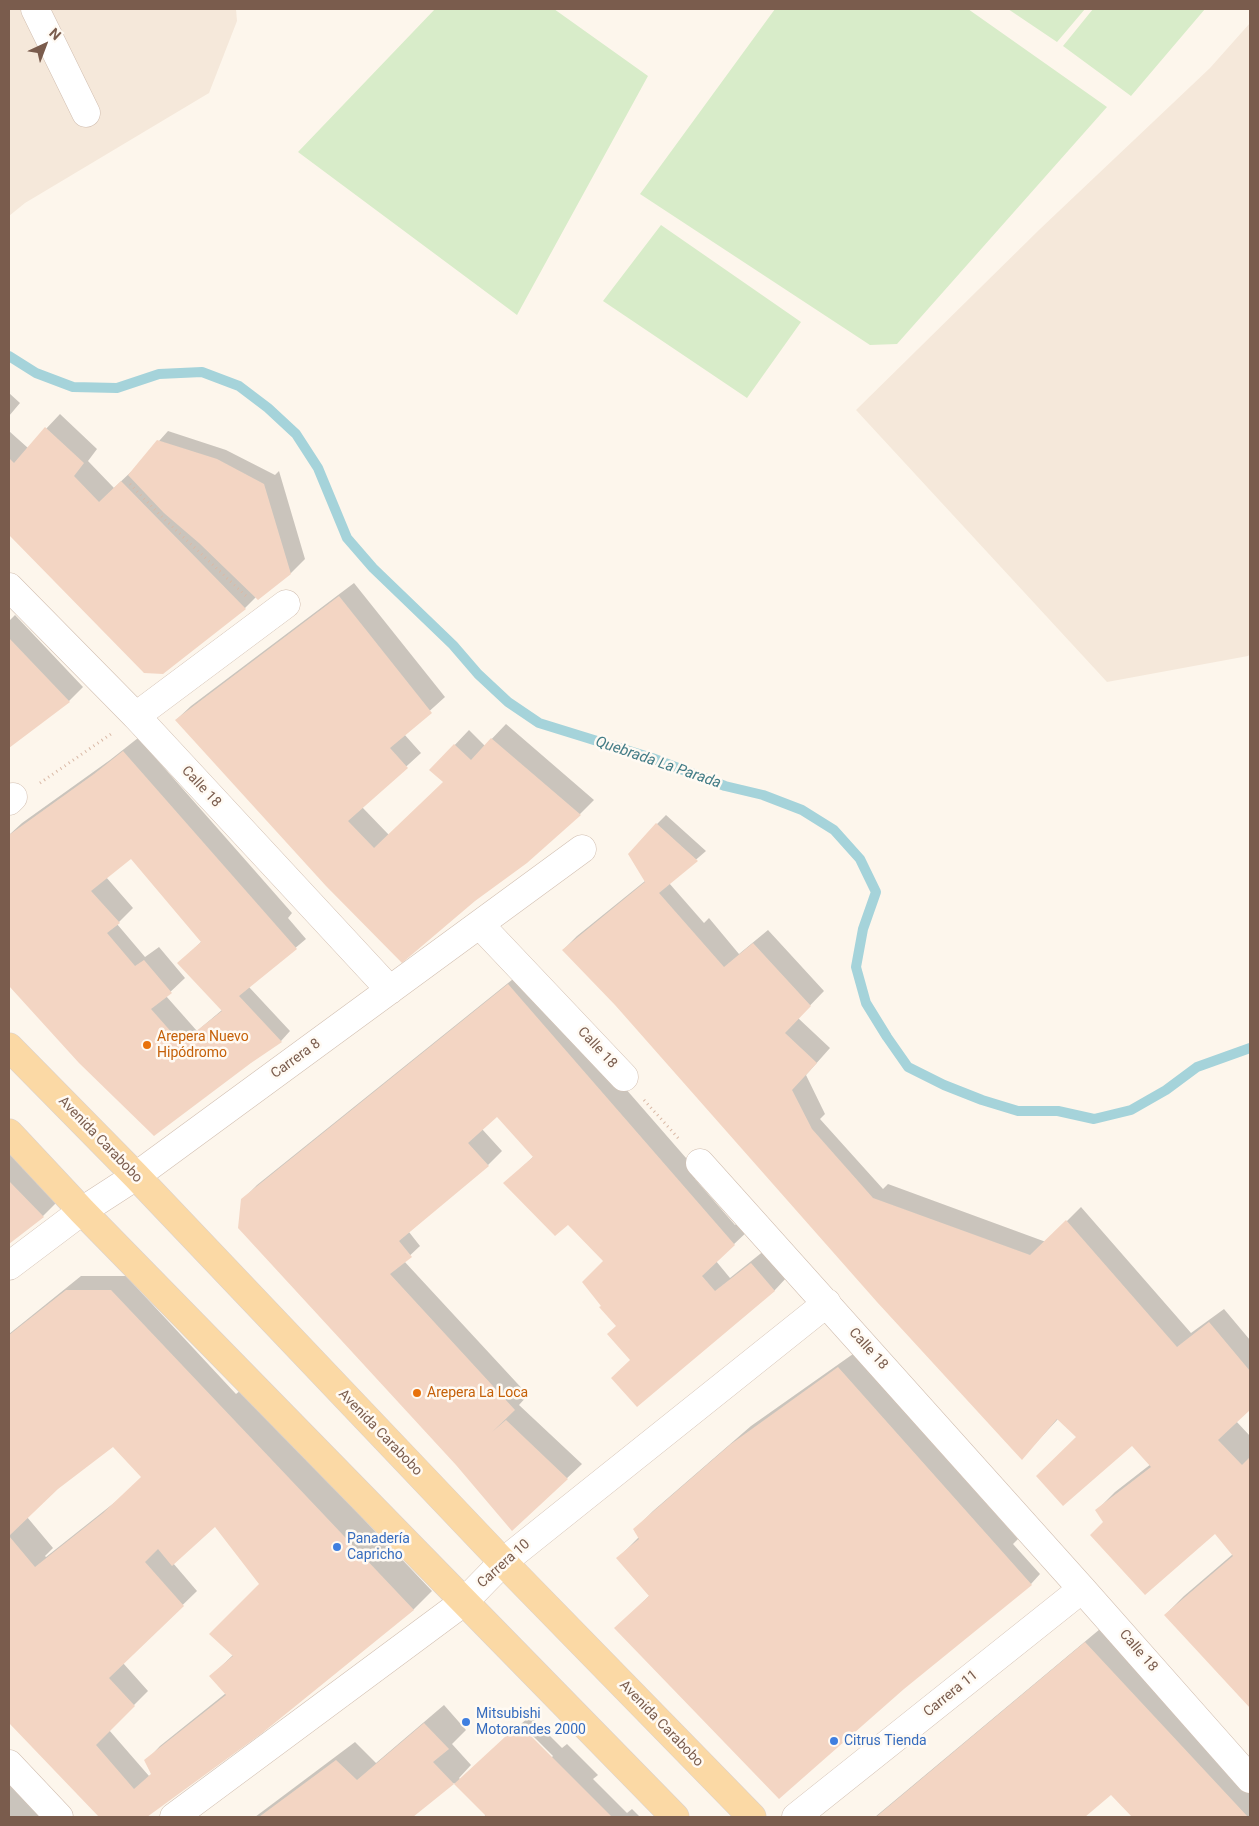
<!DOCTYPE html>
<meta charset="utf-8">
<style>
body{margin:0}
#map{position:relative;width:1259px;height:1826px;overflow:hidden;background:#fdf6ec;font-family:Roboto,sans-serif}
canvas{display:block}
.frame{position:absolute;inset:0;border:10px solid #7a5c4d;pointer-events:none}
.north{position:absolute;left:20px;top:20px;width:50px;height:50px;-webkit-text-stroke:4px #fffaf3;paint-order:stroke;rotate:43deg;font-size:14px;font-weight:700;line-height:20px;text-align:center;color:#7a5c4d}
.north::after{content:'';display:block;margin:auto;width:18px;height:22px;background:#7a5c4d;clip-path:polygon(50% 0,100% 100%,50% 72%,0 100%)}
</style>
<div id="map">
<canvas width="1259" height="1826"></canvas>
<div class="frame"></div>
<div class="north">N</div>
</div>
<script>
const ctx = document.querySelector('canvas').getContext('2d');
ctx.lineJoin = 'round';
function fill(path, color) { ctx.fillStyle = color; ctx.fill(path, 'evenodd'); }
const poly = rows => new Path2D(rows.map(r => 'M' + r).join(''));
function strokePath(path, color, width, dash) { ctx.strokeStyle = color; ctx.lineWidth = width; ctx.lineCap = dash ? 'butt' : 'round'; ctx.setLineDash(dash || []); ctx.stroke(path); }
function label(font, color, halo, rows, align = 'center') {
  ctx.font = font + ' Roboto,sans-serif'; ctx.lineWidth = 5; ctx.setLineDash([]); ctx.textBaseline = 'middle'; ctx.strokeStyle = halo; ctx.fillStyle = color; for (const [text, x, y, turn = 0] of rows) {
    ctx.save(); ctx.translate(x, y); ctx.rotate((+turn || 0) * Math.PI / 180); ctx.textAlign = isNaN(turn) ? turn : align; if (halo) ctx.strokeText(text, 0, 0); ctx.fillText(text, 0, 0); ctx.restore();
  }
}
fill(poly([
 [9,9,236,9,237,21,209,93,25,203,9,216],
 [1250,23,1250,654,1248,656,1107,682,856,410,1040,229,1210,68]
]), '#f5e8da');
fill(poly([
 [435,9,554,9,648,76,517,315,298,152],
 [775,9,968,9,1107,107,897,344,870,345,640,194],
 [1008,9,1085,9,1057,42],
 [1093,9,1205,9,1131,96,1063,46],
 [661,225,801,322,747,398,603,301]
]), '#d8ecc9');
fill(poly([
 [9,393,20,403,9,416],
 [60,414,97,449,88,461,114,488,135,468,168,431,226,450,275,475,279,471,305,559,291,573,256,597,245,608,145,672,9,533,9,431,28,448],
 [354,583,445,697,404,734,421,753,362,807,389,835,445,782,431,770,469,730,485,746,506,724,594,800,580,814,474,900,403,961,176,720,191,706],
 [15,615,83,687,69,701,9,747,9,618,10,620],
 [138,738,292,913,288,918,306,939,249,987,290,1031,281,1041,80,1062,9,984,9,835,22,823,110,760],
 [131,858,202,941,179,963,222,1010,197,1031,166,996,185,978,159,947,145,957,117,924,133,908,106,877],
 [666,815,706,851,669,883,704,923,709,918,739,954,768,930,824,991,798,1018,830,1048,806,1075,825,1114,820,1119,883,1189,888,1184,1046,1242,1081,1207,1191,1333,1224,1309,1250,1340,1250,1409,1236,1421,1250,1436,1250,1706,1165,1615,1184,1596,1233,1554,1216,1532,1105,1522,1097,1510,1115,1492,1151,1464,1132,1444,1078,1437,1058,1419,1022,1458,616,1004,563,950,577,936,645,881,657,824],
 [523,971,700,1174,695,1179,735,1225,740,1221,749,1230,716,1261,730,1278,765,1250,788,1276,774,1291,631,1360,617,1325,602,1306,604,1261,568,1223,505,1183,534,1156,498,1115,482,1129,502,1151,488,1165,409,1232,420,1246,404,1261,528,1395,519,1405,582,1464,512,1530,242,1200,257,1185],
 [9,1143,62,1197,43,1216,9,1243],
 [81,1276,126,1276,236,1394,241,1390,432,1591,413,1610,260,1733,145,1817,100,1817,9,1721,9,1334],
 [113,1445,142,1477,119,1499,46,1557,45,1556,53,1548,27,1517,58,1487],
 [215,1526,260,1584,233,1655,211,1676,226,1693,160,1746,146,1761,152,1774,149,1776,109,1730,148,1691,123,1663,197,1591,173,1563],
 [853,1354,1018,1539,1013,1544,1040,1574,1031,1584,616,1628,650,1595,618,1558,639,1537,634,1530,653,1511,751,1426],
 [1100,1629,1250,1790,1250,1817,1134,1817,1112,1793,1084,1817,875,1817],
 [444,1705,466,1730,452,1744,471,1765,459,1778,460,1779,551,1758,553,1756,521,1724,530,1716,562,1748,567,1744,598,1775,593,1779,627,1813,632,1809,640,1817,483,1817,486,1815,454,1783,411,1817,255,1817,355,1742,376,1763],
 [9,1780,41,1817,9,1817]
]), '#0003');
strokePath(poly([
 [9,356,36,373,73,387,117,388,159,374,202,372,239,386,268,408,296,434,318,468,347,538,373,568,453,645,478,674,508,702,539,723,652,758,725,786,763,795,802,810,834,830,860,859,876,892,863,929,856,967,866,1003,887,1037,908,1067,944,1085,982,1100,1018,1111,1058,1111,1094,1119,1131,1110,1166,1090,1197,1067,1250,1048]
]), '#a5d3da', 10);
fill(poly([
 [45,427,84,463,74,476,99,502,121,481,246,609,163,674,144,673,9,535,9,458,14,463],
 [157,440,217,459,264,484,291,574,258,600,199,543,164,513,128,475],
 [339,596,432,713,390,748,408,768,348,821,374,848,443,782,429,770,454,744,471,760,491,738,581,815,527,863,475,901,402,963,326,886,175,720],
 [9,638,70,702,9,748],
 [123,751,297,949,239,996,282,1042,251,1063,154,1136,79,1063,9,986,9,835,94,774],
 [131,859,201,942,177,963,222,1011,181,1043,151,1009,172,993,144,960,135,966,107,933,120,923,91,891],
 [656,823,698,861,659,893,724,967,753,943,811,1006,785,1033,817,1063,792,1090,812,1129,873,1198,1030,1255,1066,1220,1177,1347,1209,1322,1250,1371,1250,1410,1218,1440,1242,1465,1250,1457,1250,1708,1164,1615,1233,1556,1215,1534,1145,1595,1090,1535,1103,1522,1095,1510,1151,1467,1132,1446,1063,1506,1036,1476,1076,1437,1057,1419,1022,1460,877,1302,615,1005,562,950,645,882,628,854],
 [508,984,735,1245,702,1276,715,1291,751,1263,775,1291,637,1407,611,1378,630,1360,607,1334,616,1326,599,1307,601,1306,582,1282,603,1261,568,1225,555,1236,503,1183,533,1157,497,1117,468,1143,489,1166,399,1241,412,1257,390,1274,515,1410,492,1432,506,1420,568,1479,512,1531,456,1465,238,1228,241,1199],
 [9,1181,44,1217,9,1244],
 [66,1290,111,1290,414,1610,261,1734,147,1817,99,1817,9,1723,9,1335],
 [113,1447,141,1477,103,1513,35,1567,9,1536,58,1489],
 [215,1527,259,1584,209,1634,233,1656,209,1676,226,1695,144,1760,151,1774,134,1789,96,1745,135,1706,109,1678,184,1606,145,1562,158,1549,172,1566],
 [838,1367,1032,1585,904,1689,779,1799,614,1628,649,1596,616,1558,639,1539,633,1529,731,1444],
 [1085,1642,1248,1817,1132,1817,1111,1795,1085,1817,876,1817],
 [424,1723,449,1749,433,1762,454,1784,413,1817,259,1817,336,1760,357,1780],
 [519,1724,612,1817,484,1817,486,1816,454,1784]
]), '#f3d5c3');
const minor = poly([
 [35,9,86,113],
 [9,587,136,716,390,990],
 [136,716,286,604],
 [9,801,13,797],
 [480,925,624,1077],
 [700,1163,1082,1589,1250,1779],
 [9,1266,82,1211,136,1176,582,849],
 [9,1764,59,1817],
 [174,1817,465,1601,503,1562,827,1303],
 [796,1817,1082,1589]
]);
const major = poly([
 [9,1047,136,1176,503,1562,752,1817],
 [9,1133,82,1211,675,1817]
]);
strokePath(minor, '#d1beb0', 29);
strokePath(major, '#dad1cd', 29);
strokePath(poly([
 [130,484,161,516,247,597],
 [40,783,111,734],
 [644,1100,680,1140]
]), '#d9b8a5', 3, [1, 4]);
strokePath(minor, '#fff', 28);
strokePath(major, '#fbd9a5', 28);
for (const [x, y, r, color] of [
 [147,1045,5,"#e8710a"],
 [417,1393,5,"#e8710a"],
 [337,1547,5,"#3f7fe0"],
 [466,1722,5,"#3f7fe0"],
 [834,1741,5,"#3f7fe0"]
]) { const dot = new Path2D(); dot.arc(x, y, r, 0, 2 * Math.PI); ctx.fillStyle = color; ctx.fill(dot); strokePath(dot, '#fffaf3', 2); }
label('14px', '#7a5c4d', '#fffaf3', [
 ["Calle 18",201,787,47],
 ["Calle 18",597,1048,47],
 ["Carrera 8",296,1059,-36],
 ["Avenida Carabobo",100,1140,46],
 ["Calle 18",868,1349,48],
 ["Avenida Carabobo",380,1433,46],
 ["Carrera 10",504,1564,-42],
 ["Calle 18",1138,1651,49],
 ["Carrera 11",951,1694,-39],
 ["Avenida Carabobo",661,1724,46]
]);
label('14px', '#c56008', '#fffaf3', [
 ["Arepera Nuevo",157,1037],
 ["Hipódromo",157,1053],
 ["Arepera La Loca",427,1393]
], 'left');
label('14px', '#366cbe', '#fffaf3', [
 ["Panadería",347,1539],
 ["Capricho",347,1555],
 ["Mitsubishi",476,1714],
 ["Motorandes 2000",476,1730],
 ["Citrus Tienda",844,1741]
], 'left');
label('italic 15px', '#437c86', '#fffaf3', [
 ["Quebrada La Parada",658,763,19]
]);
</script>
